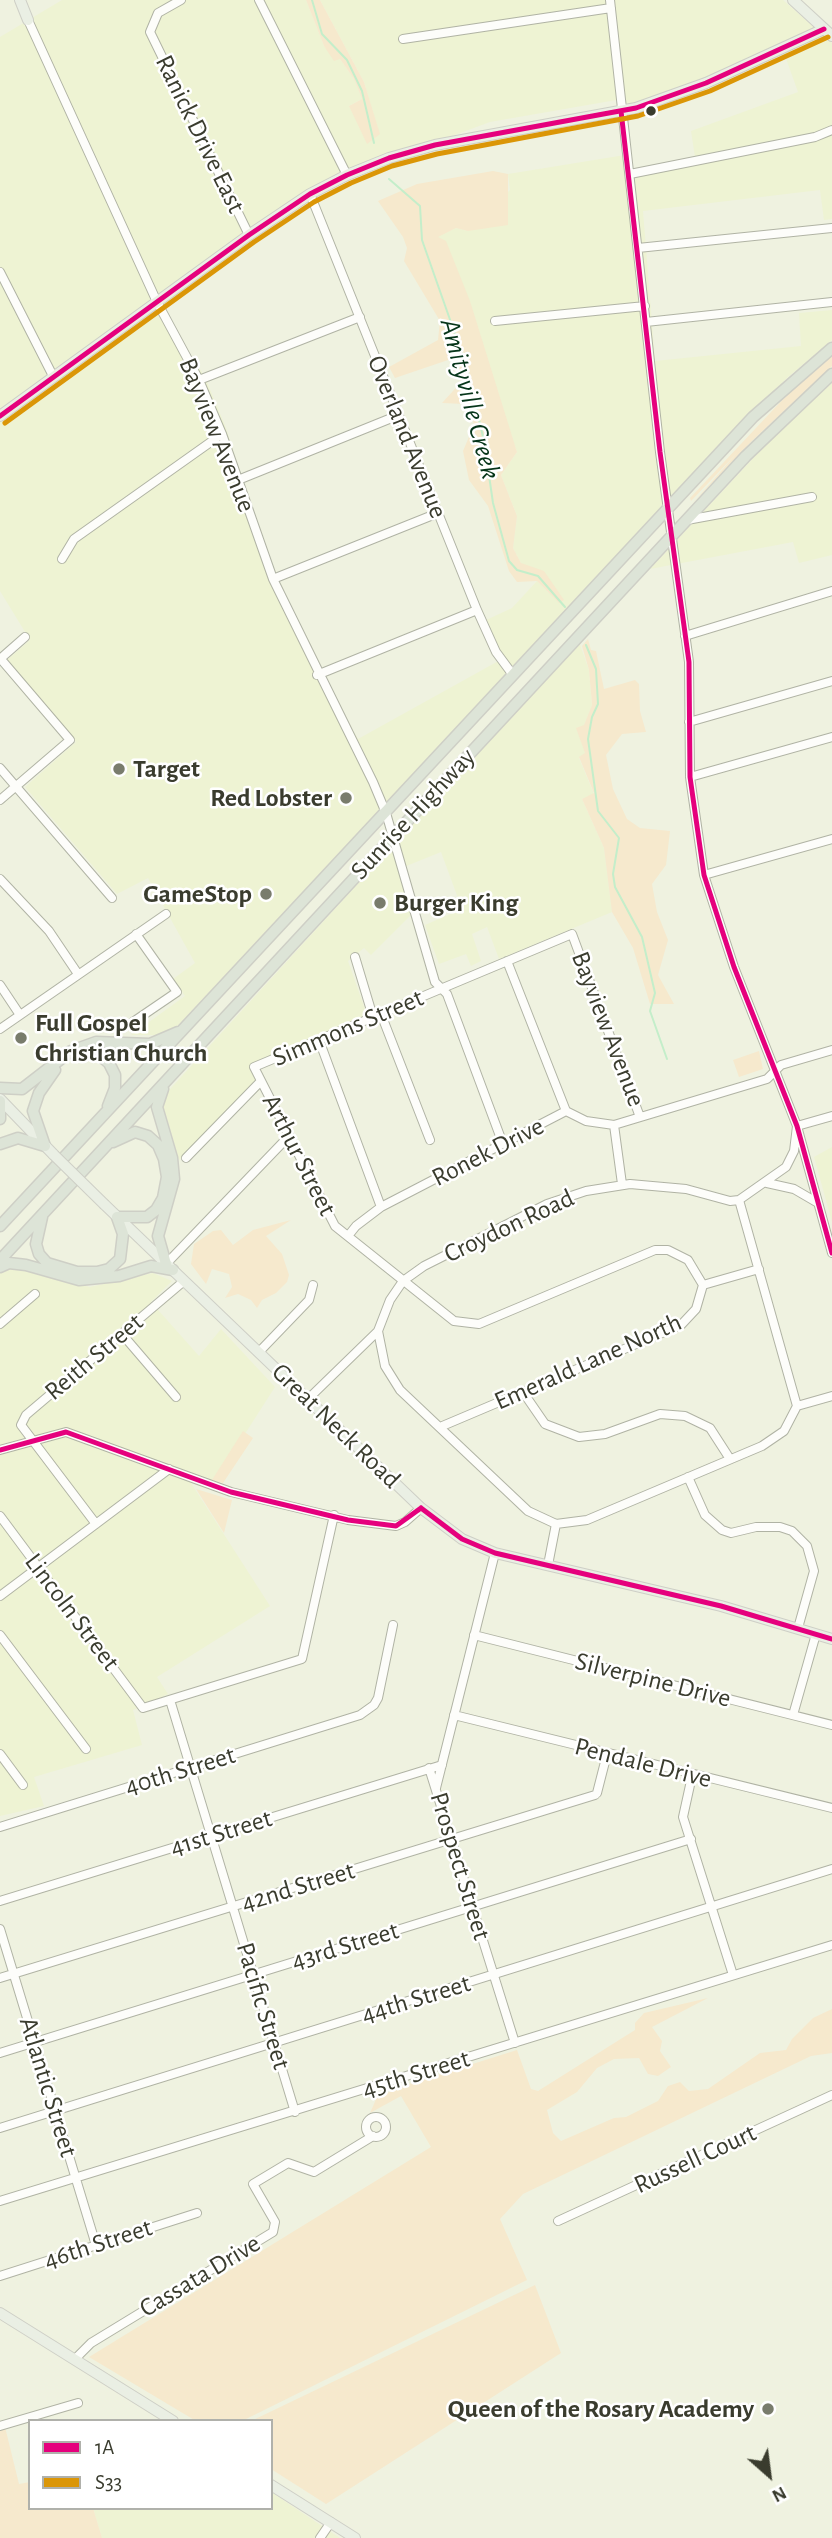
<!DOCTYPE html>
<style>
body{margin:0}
#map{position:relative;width:832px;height:2538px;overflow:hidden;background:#eff2e0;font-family:"Alegreya Sans",sans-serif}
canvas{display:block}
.legend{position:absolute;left:28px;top:2419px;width:245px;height:91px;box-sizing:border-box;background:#fff;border:2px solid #b0b1ab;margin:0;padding:9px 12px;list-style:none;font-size:21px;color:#3a3c2e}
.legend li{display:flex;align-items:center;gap:14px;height:35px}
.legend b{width:35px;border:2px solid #b0b1ab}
.north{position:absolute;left:734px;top:2440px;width:70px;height:70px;-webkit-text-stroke:5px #fff;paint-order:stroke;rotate:152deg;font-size:19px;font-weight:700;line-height:28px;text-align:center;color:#3a3c2e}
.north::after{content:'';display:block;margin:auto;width:24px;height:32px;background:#3a3c2e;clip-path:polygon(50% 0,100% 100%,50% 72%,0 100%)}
</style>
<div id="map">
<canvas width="832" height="2538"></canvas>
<ul class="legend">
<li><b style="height:9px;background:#e5007d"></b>1A</li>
<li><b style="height:9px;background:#db9607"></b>S33</li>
</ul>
<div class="north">N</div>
</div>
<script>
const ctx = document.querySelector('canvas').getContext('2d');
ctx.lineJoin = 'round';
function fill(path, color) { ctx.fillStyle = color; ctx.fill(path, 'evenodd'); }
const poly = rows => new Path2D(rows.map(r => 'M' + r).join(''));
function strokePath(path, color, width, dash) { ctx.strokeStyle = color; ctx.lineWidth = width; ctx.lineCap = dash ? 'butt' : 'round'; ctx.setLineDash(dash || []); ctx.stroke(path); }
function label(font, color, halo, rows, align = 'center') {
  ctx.font = font + ' "Alegreya Sans",sans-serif'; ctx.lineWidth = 5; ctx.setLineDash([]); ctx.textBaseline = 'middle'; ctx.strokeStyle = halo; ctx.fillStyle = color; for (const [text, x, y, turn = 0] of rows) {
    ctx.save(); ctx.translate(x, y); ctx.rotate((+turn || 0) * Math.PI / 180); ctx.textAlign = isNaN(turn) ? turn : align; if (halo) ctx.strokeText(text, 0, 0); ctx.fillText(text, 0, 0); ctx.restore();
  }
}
fill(poly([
 [62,0,306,0,324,46,340,59,354,79,362,99,349,106,376,135,379,133,364,82,320,0,783,0,832,43,832,219,824,220,820,190,643,211,655,361,801,346,799,313,832,310,832,340,787,378,707,460,169,1035,131,1035,185,996,173,979,195,963,148,878,117,894,25,787,76,742,7,660,30,640,0,591,0,37],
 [784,53,798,92,691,131,695,157,626,171,625,155,508,174,510,190,468,231,456,228,437,236,517,452,501,475,517,516,513,548,521,563,559,603,537,581,512,608,484,621,502,659,358,739,321,676,272,573,226,428,204,375,157,310,336,181,371,166,490,122,622,99,624,113],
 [832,383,832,555,799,563,793,542,650,569,786,423],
 [579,642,589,670,592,705,584,725,586,754,579,758,594,794,582,799,604,848,612,912,499,959,487,927,472,934,481,961,471,966,466,954,439,964,425,925,462,909,441,852,399,869,412,914,371,955,364,948,348,961,367,1015,251,1065,259,1081,179,1160,161,1099],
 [832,1147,832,1222,814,1157],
 [11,1267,90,1287,153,1273,172,1281,151,1302,199,1356,221,1329,275,1387,209,1490,191,1483,270,1606,157,1677,168,1694,133,1710,142,1745,34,1777,44,1806,0,1816,0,1272],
 [271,2492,340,2538,102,2538,93,2508,271,2508]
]), '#eef3d3');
fill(poly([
 [306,0,320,0,364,82,380,134,367,144,349,106,362,99,354,79,340,59,334,61,324,46],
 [493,171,508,174,508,225,468,231,456,228,438,237,446,241,470,301,517,452,501,475,517,516,513,548,521,563,544,571,564,600,559,603,537,581,517,582,509,571,488,506,469,480,463,451,474,425,471,411,464,404,442,403,463,380,451,359,395,378,389,367,438,340,440,321,404,261,407,248,403,237,378,201,417,184],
 [832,355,832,366,751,442,692,504,737,453,691,501,690,498,788,394],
 [588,639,591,650,596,651,604,689,635,680,639,684,640,711,646,732,622,734,606,755,613,789,627,819,640,828,670,831,666,865,652,884,657,912,668,940,658,975,674,1004,650,1004,633,948,612,912,604,848,582,799,594,793,579,757,585,753,576,728,584,725,592,705,589,670,582,646],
 [759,1051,763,1069,739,1077,733,1060],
 [291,1220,266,1236,282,1254,289,1275,287,1282,276,1293,262,1300,257,1308,251,1300,238,1294,225,1298,232,1287,229,1274,212,1269,206,1284,191,1264,194,1244,213,1231,221,1230,233,1245,253,1230],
 [243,1431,253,1438,223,1483,212,1480],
 [196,1489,232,1500,224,1533],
 [708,1998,652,2027,662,2041,660,2051,671,2067,658,2076,648,2074,639,2058,614,2059,597,2068,577,2092,547,2110,553,2133,561,2141,614,2118,626,2117,658,2101,668,2086,680,2082,689,2091,708,2089,760,2053,786,2050,792,2039,813,2018,832,2009,832,2053,811,2056,523,2194,500,2219,527,2280,242,2421,196,2421,89,2357,431,2147,401,2096,370,2113,377,2097,409,2084,517,2050,531,2089,538,2091,635,2030,635,2023,644,2013],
 [535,2285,561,2353,326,2504,271,2469,271,2421,251,2421],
 [5,2427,19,2484,30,2482,30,2508,93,2508,102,2538,0,2538,0,2428]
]), '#f6e9cd');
strokePath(poly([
 [312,0,322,34,347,60,362,91,374,143],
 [389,179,420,206,422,240,467,368,484,441,493,503,509,561,517,570,538,576,565,607],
 [586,645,596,669,598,704,592,717,588,739,598,811,619,838,613,874,615,887,642,937,655,993,650,1011,667,1059]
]), '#c4eeca', 2);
const minor = poly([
 [181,0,158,13,150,32,249,235],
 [259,0,347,175],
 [610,0,660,452,689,662,690,777,704,875,734,967,797,1126,832,1253],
 [28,20,157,302,199,380,222,434,273,579,373,782,386,813,435,982,447,994,503,1144],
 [403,39,611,8],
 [630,174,815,137,832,130],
 [310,194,477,610,496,652,513,675],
 [638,248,832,228],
 [0,272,53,376],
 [495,321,645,306],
 [646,322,832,302],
 [199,380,360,317],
 [238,480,399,415],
 [687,520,812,497],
 [62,559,74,539,222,434],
 [273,579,438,513],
 [685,636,832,591],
 [0,658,70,740,0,800],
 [0,659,25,637],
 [317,675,477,610],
 [689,722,832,681],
 [0,768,112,898],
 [690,777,832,737],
 [704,875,832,839],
 [0,879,49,931,78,974],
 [355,957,373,1017],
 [507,961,566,1111],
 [0,985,20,1015],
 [381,1014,430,1140],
 [133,1022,177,992,136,934],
 [0,1029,166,914],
 [319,1040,381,1207],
 [640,1117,572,934,254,1067,335,1226,454,1321,479,1324,655,1250,668,1250,688,1260,703,1285],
 [614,1125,622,1184],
 [186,1158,261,1081],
 [767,1183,794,1189,818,1203],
 [739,1200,797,1406],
 [348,1236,356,1226,381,1207,566,1111,586,1121,614,1125,767,1079,781,1065,832,1050],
 [166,1264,289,1136],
 [0,1324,35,1294],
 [378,1331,385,1366,400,1390,528,1511,556,1524,587,1520,762,1446,784,1431,797,1406,832,1396],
 [122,1334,176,1397],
 [259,1352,309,1300,313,1285],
 [523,1392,545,1424,579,1437,605,1434,660,1414,685,1416,710,1428,730,1459],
 [308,1399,378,1331,390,1300,403,1281,424,1266,547,1204,586,1191,630,1184,686,1189,730,1201,739,1200,786,1167,794,1151,797,1126,832,1116],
 [440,1427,681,1325,696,1309,703,1285,759,1269],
 [0,1450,66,1432,231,1492,348,1520,396,1526,405,1522,421,1508],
 [688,1477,705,1515,722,1530,731,1533,756,1527,780,1527,792,1531,807,1546,814,1571,798,1628],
 [0,1516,143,1708,302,1659,334,1515],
 [96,1524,21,1425,26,1415,184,1281],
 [548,1565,556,1524],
 [0,1596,169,1469],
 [0,1635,86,1749],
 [474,1635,832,1725],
 [170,1700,295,2112],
 [454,1715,832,1808],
 [793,1715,816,1634],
 [0,1754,23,1785],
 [429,1768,515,2043],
 [692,1776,683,1817,733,1975],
 [436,1788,495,1553],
 [597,1793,607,1754],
 [0,1827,360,1715,374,1705,378,1698,393,1625],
 [0,1901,442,1765],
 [0,1929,96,2245],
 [0,1978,595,1795],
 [0,2053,691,1839],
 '366 2127a10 10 0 1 1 20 0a10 10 0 1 1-20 0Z',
 [0,2128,832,1869],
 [0,2201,832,1945],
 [558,2221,832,2095],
 [0,2276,197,2213],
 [76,2358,91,2343,273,2232,275,2222,253,2184,288,2163,314,2172,373,2136],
 [0,2426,78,2403],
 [320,2538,331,2522]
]);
const major = poly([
 [20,0,28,20],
 [793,0,832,36],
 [0,416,249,235,310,194,347,175,389,158,435,145,636,108,706,83,824,29],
 [0,1099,54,1155],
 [105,1205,421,1508,462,1539,495,1553,721,1606,832,1639],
 [0,2313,173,2421],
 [271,2485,355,2538]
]);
const highway = poly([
 [77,1055,87,1053,99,1055,109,1063,115,1075,115,1088,108,1106],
 [0,1088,22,1089,71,1051,96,1042,150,1044,178,1032],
 [163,1089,157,1107,172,1158,174,1179,158,1236,166,1264],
 [0,1101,0,1119],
 [0,1144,18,1138,45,1146],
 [45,1146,33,1111,39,1093,55,1070],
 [42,1217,36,1244,39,1254,47,1263,77,1272,97,1272,109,1269,120,1259,123,1234,117,1217,147,1217,156,1210,163,1198,167,1177,164,1159,158,1145,148,1136,135,1132,113,1142],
 [0,1226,753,417,832,348],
 [0,1260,746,456,832,374],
 [0,1267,9,1263,26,1265,79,1280,119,1276,151,1266,173,1270]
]);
strokePath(minor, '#b0b3a4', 10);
strokePath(major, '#cecfc6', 12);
strokePath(highway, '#cecfc6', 13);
strokePath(minor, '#fdfdfa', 8);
strokePath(major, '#eaefe4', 10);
strokePath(highway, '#dde4d7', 10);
const majorBridge = poly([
 [54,1155,105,1205]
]);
strokePath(majorBridge, '#cecfc6', 12, []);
strokePath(majorBridge, '#eaefe4', 10);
strokePath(poly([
 [621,111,660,452,689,662,690,777,704,875,734,967,797,1126,832,1253],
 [0,416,249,235,310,194,347,175,389,158,435,145,636,108,706,83,824,29],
 [0,1450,66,1432,231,1492,348,1520,396,1526,421,1508],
 [421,1508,462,1539,495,1553,721,1606,832,1639]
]), '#e5007d', 5);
strokePath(poly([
 [5,423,254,242,314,202,351,183,392,166,437,154,638,116,710,91,828,37]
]), '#db9607', 5);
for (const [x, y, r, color] of [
 [651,111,6,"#3a3c2e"],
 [119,769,7,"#797c6c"],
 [346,798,7,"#797c6c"],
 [266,894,7,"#797c6c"],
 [380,903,7,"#797c6c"],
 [21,1038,7,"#797c6c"],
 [768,2409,7,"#797c6c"]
]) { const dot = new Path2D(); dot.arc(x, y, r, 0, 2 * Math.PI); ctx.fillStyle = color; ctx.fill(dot); strokePath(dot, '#fff', 2.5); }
label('26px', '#3a3c2e', '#fff', [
 ["Ranick Drive East",200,134,64],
 ["Bayview Avenue",217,435,68],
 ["Overland Avenue",407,437,68],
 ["Sunrise Highway",413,814,-47],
 ["Simmons Street",348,1028,-23],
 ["Bayview Avenue",608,1029,69],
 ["Ronek Drive",488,1152,-27],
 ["Arthur Street",299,1155,63],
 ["Croydon Road",509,1226,-25],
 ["Reith Street",94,1357,-40],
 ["Emerald Lane North",588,1362,-24],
 ["Great Neck Road",336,1426,44],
 ["Lincoln Street",72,1612,53],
 ["Silverpine Drive",653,1680,14],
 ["Pendale Drive",643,1763,14],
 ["40th Street",180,1771,-17],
 ["41st Street",221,1833,-17],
 ["Prospect Street",460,1866,73],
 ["42nd Street",298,1887,-17],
 ["43rd Street",345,1946,-17],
 ["44th Street",416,1999,-17],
 ["Pacific Street",263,2006,73],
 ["45th Street",416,2074,-17],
 ["Atlantic Street",48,2087,73],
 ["Russell Court",695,2159,-25],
 ["46th Street",98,2244,-18],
 ["Cassata Drive",200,2276,-31]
]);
label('bold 26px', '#3a3c2e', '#fff', [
 ["Target",133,769],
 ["Red Lobster",332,798,"right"],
 ["GameStop",252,894,"right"],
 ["Burger King",394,903],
 ["Full Gospel",35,1023],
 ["Christian Church",35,1053],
 ["Queen of the Rosary Academy",754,2409,"right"]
], 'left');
label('italic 28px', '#063519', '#fff', [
 ["Amityville Creek",470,399,75]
]);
</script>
